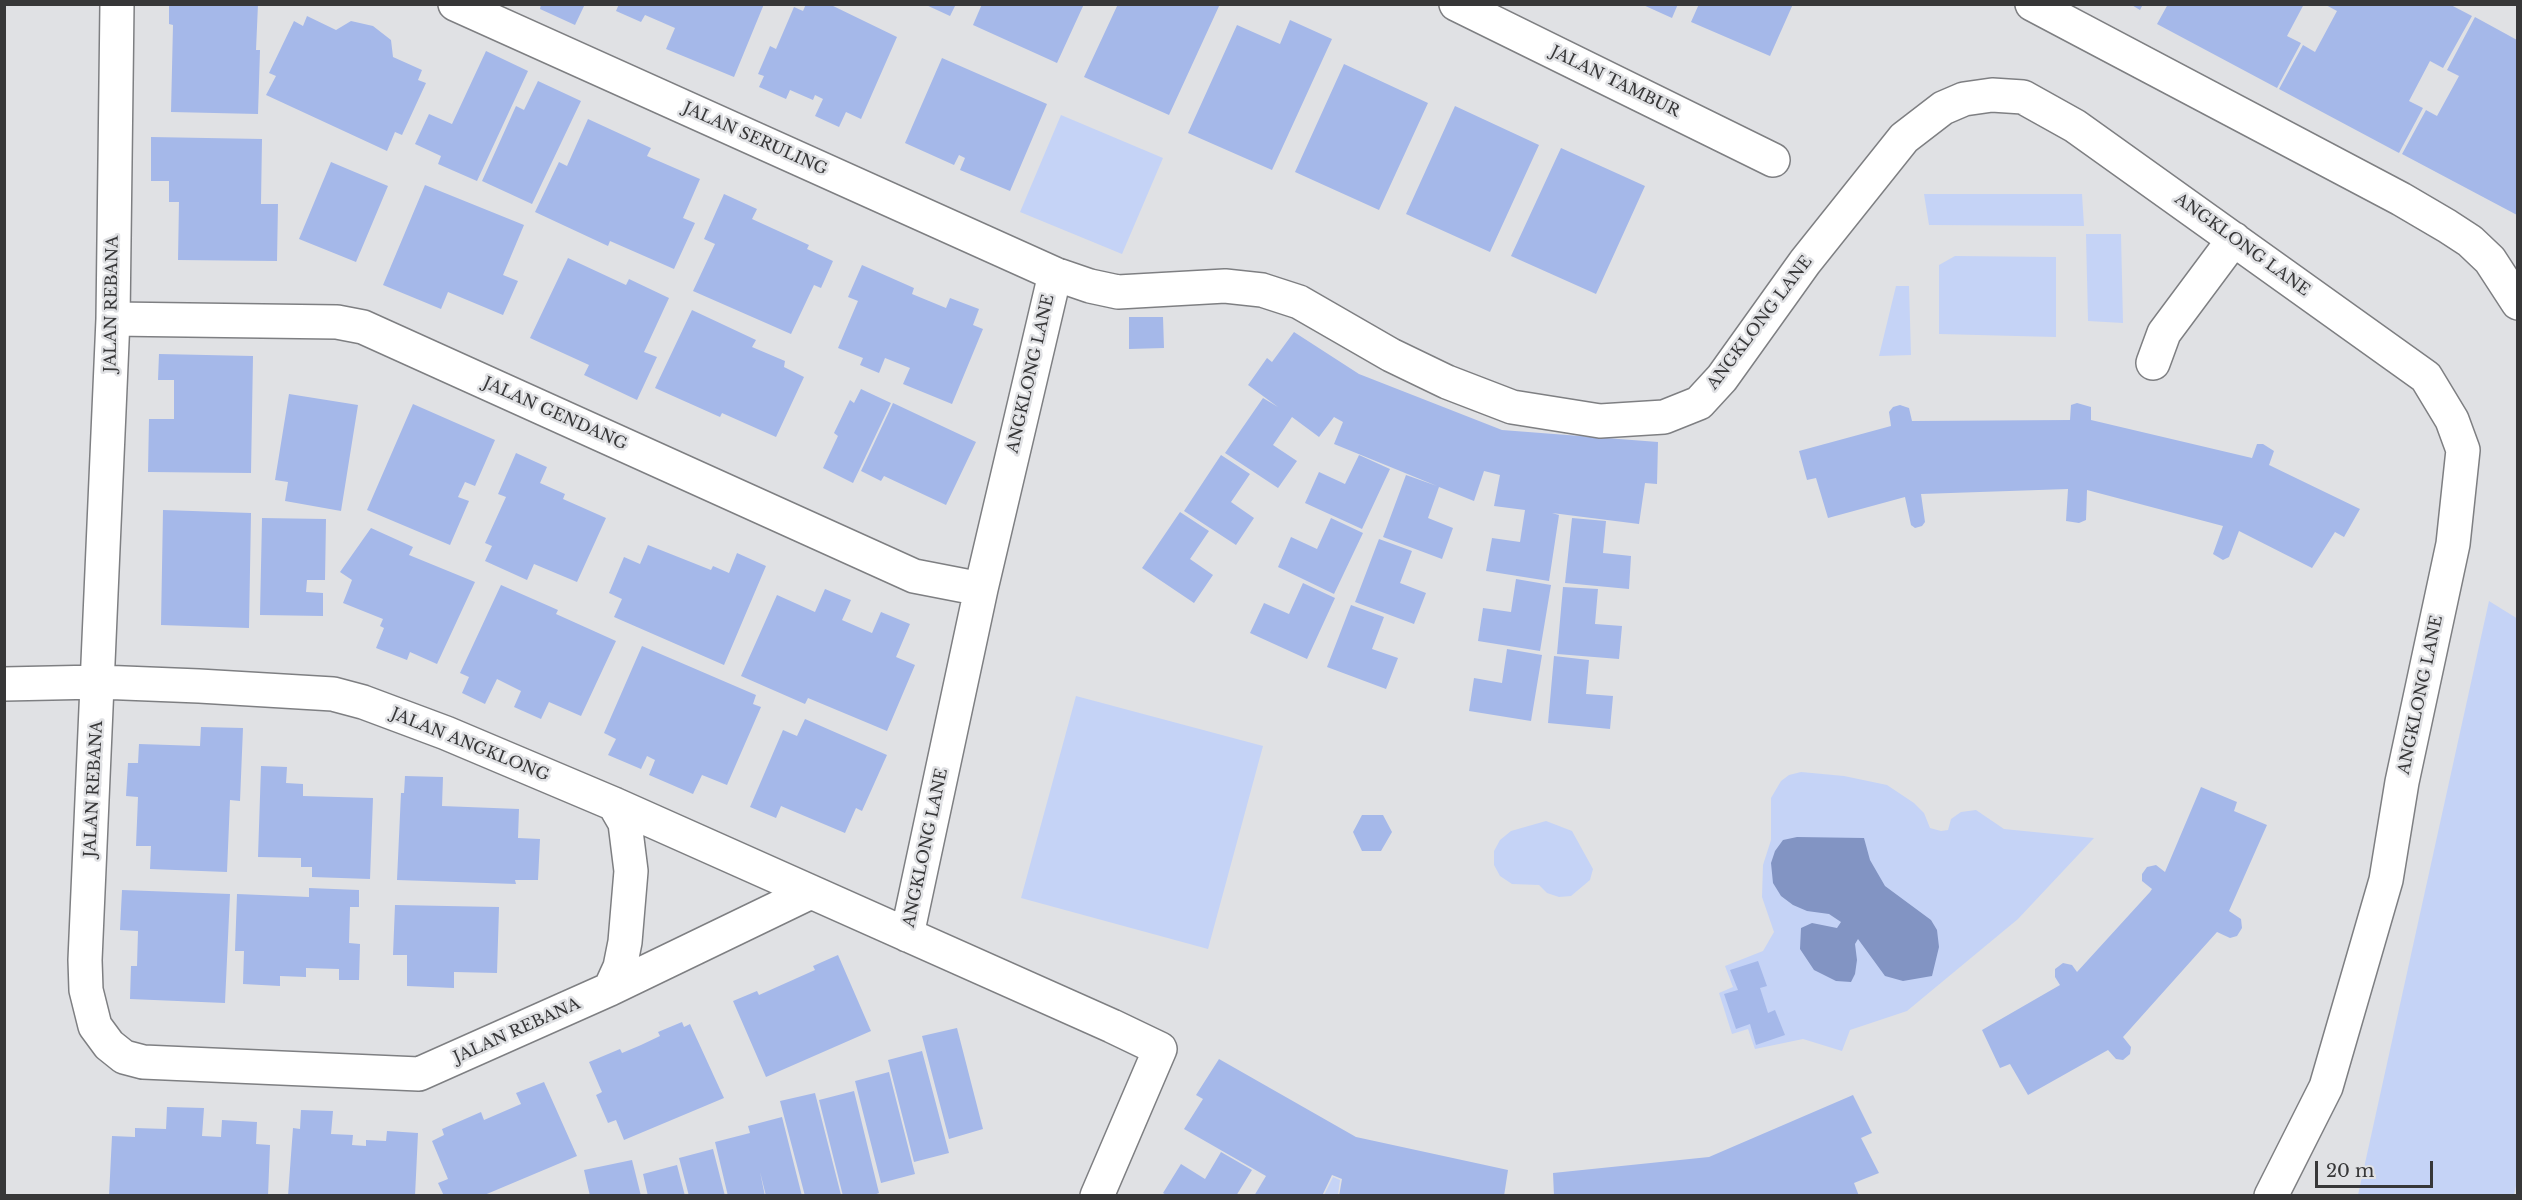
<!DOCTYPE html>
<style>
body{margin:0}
#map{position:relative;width:2522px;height:1200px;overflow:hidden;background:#e0e1e4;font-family:"Libre Baskerville",serif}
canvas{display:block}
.frame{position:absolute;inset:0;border:6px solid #373738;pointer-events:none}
.scale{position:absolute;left:2315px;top:1161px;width:118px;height:27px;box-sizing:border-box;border:3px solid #373738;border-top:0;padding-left:8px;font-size:18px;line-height:21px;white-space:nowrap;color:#373738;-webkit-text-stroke:4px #e0e1e4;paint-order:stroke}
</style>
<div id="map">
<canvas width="2522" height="1200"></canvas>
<div class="frame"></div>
<div class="scale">20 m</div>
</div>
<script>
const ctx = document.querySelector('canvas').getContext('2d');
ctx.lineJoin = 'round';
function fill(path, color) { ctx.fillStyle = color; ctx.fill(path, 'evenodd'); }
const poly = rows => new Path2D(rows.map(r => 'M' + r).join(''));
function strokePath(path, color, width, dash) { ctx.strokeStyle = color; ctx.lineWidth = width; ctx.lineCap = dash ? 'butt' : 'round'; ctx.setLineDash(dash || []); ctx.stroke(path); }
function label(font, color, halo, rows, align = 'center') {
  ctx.font = font + ' "Libre Baskerville",serif'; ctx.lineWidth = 5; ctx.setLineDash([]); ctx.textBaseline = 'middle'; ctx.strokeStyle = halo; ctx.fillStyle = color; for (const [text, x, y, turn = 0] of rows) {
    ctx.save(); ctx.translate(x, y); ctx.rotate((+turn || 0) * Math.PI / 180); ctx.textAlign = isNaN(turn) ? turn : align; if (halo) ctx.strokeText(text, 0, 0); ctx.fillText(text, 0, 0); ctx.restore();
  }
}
fill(poly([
 [1061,115,1163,158,1122,254,1020,212],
 [1924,194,2082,194,2084,226,1929,225],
 [2086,234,2121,234,2123,323,2088,321],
 [1955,256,2056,257,2056,337,1939,334,1939,265],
 [1896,286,1909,286,1911,355,1879,356],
 [2489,601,2518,619,2517,1181,2514,1195,2358,1195],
 [1076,696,1263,746,1208,949,1021,898],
 [1801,772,1844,776,1887,785,1914,803,1924,813,1930,828,1941,831,1948,830,1951,819,1961,812,1976,810,2004,829,2094,838,2018,919,1907,1011,1850,1030,1842,1051,1803,1039,1755,1049,1748,1029,1732,1034,1719,993,1733,987,1725,966,1763,951,1774,932,1762,897,1763,865,1771,840,1771,798,1781,781,1789,775],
 [1546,821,1572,831,1593,869,1590,880,1571,896,1559,897,1547,893,1539,885,1512,884,1500,876,1494,865,1494,851,1500,840,1511,831],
 [1333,1177,1340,1180,1338,1195,1324,1195]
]), '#c5d3f6');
fill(poly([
 [1797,837,1864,838,1870,860,1885,886,1931,920,1937,930,1939,947,1932,976,1903,981,1885,976,1858,939,1855,944,1857,960,1855,974,1851,982,1836,981,1814,970,1800,949,1801,928,1812,923,1837,928,1841,922,1829,914,1807,911,1793,905,1781,896,1773,883,1771,863,1775,851,1783,840]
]), '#8294c3');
fill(poly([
 [169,4,258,4,256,50,260,50,258,114,171,112,173,25,169,24],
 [541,4,585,4,575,25,540,9],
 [619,4,764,4,734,77,666,49,675,28,645,15,641,22,616,11],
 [806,4,829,4,897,37,861,119,846,112,839,127,815,116,823,99,815,95,813,100,790,90,786,99,759,87,764,76,758,74,770,46,776,49,794,7,803,11],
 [924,4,956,4,950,16],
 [982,4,1084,4,1057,63,973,25],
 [1118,4,1220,4,1169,115,1084,77],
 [1641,4,1678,4,1672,18],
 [1699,4,1793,4,1770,56,1691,22],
 [2130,4,2143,4,2140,10],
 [2168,4,2304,4,2287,36,2301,43,2277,88,2157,24],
 [2324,4,2449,4,2472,16,2443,68,2430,61,2409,101,2423,108,2399,153,2279,89,2303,45,2315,52,2337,11],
 [307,16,336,30,351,21,373,26,391,40,393,57,422,70,418,80,426,83,402,135,395,132,387,151,266,95,276,76,269,73,294,21,303,26],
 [2475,17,2517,40,2517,215,2402,154,2426,110,2437,116,2459,76,2447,70],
 [1290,20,1332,39,1272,170,1188,133,1237,25,1280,44],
 [486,51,528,71,477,181,438,164,441,156,415,144,429,114,452,124],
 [942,58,1047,104,1010,191,960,170,965,158,959,155,954,165,905,143],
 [1344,64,1428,103,1379,210,1295,172],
 [538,81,581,101,532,204,482,181,516,106,524,110],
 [1455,106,1539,145,1490,252,1406,214],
 [588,119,651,148,647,156,700,179,683,218,695,223,674,269,610,241,608,246,535,212,559,162,567,166],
 [151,137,262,139,261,204,278,204,277,261,178,260,179,202,169,202,169,181,151,181],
 [1561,148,1645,186,1596,294,1511,256],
 [331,162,388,186,356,262,299,239],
 [425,185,524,225,503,275,518,281,503,315,448,292,441,309,383,285],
 [724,194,757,209,752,219,809,245,807,249,833,261,821,288,814,285,791,334,693,291,715,244,704,239],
 [568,258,626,285,629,279,669,298,644,352,657,357,637,400,584,375,589,365,530,338],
 [862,265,914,288,912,294,946,308,950,298,979,309,973,325,983,329,952,404,903,384,910,368,885,358,879,373,860,365,863,358,838,348,858,301,848,297],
 [692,310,756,340,752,347,785,361,784,367,804,377,776,437,722,413,720,417,655,388],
 [1129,317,1163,317,1164,348,1129,349],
 [1294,332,1359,374,1502,430,1658,442,1657,484,1645,483,1639,524,1552,513,1559,515,1549,581,1486,571,1492,538,1520,542,1525,510,1494,506,1500,475,1484,471,1474,501,1439,487,1428,518,1453,528,1442,559,1383,537,1406,475,1437,486,1334,444,1343,422,1334,417,1319,437,1292,417,1273,445,1297,461,1278,488,1225,453,1263,398,1278,407,1248,385,1267,358,1272,362],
 [159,354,253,356,251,473,148,472,149,419,174,419,174,380,158,380],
 [861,389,891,403,853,483,823,468,838,436,834,433,850,400,854,403],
 [289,394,358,405,341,511,285,501,288,482,275,480],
 [893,403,976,442,946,505,884,476,881,481,861,471],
 [2077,403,2091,407,2091,420,2252,458,2257,444,2263,444,2274,451,2269,465,2360,509,2344,537,2335,532,2312,568,2239,531,2229,557,2223,560,2213,554,2223,526,2087,490,2086,520,2079,523,2066,521,2068,489,1921,494,1925,522,1922,526,1915,528,1911,525,1905,497,1828,518,1816,478,1807,480,1799,451,1891,426,1889,412,1893,407,1900,405,1909,408,1912,421,2070,420,2071,405],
 [413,404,495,440,475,486,465,482,458,497,469,501,450,545,367,510],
 [516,453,547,467,540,483,565,494,563,499,606,518,577,582,534,564,527,580,485,561,492,546,485,543,506,497,498,494],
 [1221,455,1250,474,1231,502,1254,518,1236,545,1184,511],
 [1359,455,1390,469,1362,529,1305,503,1319,472,1345,484],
 [163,510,251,513,249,628,161,625],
 [1180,512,1209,531,1190,559,1213,575,1194,603,1142,568],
 [262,518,326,519,325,580,307,580,306,592,323,593,323,616,260,615],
 [1331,518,1363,533,1334,594,1278,567,1291,537,1317,549],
 [1572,518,1606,521,1603,553,1631,556,1629,589,1565,583],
 [371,528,413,547,409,555,475,582,437,664,410,652,407,660,376,648,384,628,380,626,383,619,343,603,352,580,340,572],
 [1379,539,1412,551,1400,583,1426,593,1414,624,1355,602],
 [648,545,711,570,713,566,729,573,737,553,766,566,724,665,614,617,622,599,609,593,624,557,640,564],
 [1516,579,1551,585,1540,651,1478,641,1483,608,1511,612],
 [1303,583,1335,598,1307,659,1250,633,1264,603,1289,614],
 [501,585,558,610,556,614,616,641,581,716,549,702,541,719,514,707,521,691,497,679,485,704,462,693,469,677,460,673],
 [1563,587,1598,589,1595,624,1622,626,1619,659,1557,654],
 [825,589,851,600,842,620,872,633,881,612,910,624,896,657,915,665,887,731,808,698,805,704,741,676,777,595,815,612],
 [1351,605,1384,617,1372,649,1398,658,1386,689,1327,667],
 [642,646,756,695,753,704,761,707,727,785,702,775,693,794,649,775,655,760,647,756,641,769,608,755,616,739,604,733],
 [1507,649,1542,655,1531,721,1469,711,1474,678,1502,683],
 [1554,656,1589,660,1586,694,1613,696,1610,729,1548,723],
 [805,719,887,755,862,811,856,808,845,833,781,806,776,818,750,807,783,730,797,736],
 [201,727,243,728,240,801,230,800,227,872,150,869,151,846,136,846,138,797,126,796,128,763,138,763,139,744,200,746],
 [261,766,287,767,286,783,303,784,303,796,373,798,370,879,312,877,312,867,301,867,301,858,258,857],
 [405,776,443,777,442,806,519,809,518,838,540,839,538,880,515,880,516,884,397,880,401,793,404,793],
 [2201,787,2237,802,2234,811,2267,825,2229,911,2241,919,2242,928,2237,936,2230,938,2217,932,2123,1037,2131,1047,2130,1054,2123,1060,2116,1059,2108,1050,2028,1095,2010,1064,2000,1068,1982,1030,2060,985,2055,977,2055,969,2063,963,2072,965,2077,972,2150,892,2152,889,2142,881,2142,874,2147,867,2156,865,2165,872],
 [1362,815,1383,815,1392,832,1381,851,1362,851,1353,832],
 [309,888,359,890,359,907,350,907,349,943,360,944,359,980,339,980,339,969,306,968,306,977,280,976,280,986,243,984,244,951,235,951,237,894,309,897],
 [122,890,230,894,225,1003,130,999,131,966,137,966,138,931,120,930],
 [395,905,499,907,497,973,454,972,454,988,407,986,407,955,393,955],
 [838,955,871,1031,766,1077,733,1001,757,991,759,995,815,970,813,966],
 [1758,961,1767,986,1760,988,1768,1013,1775,1010,1785,1035,1756,1045,1750,1024,1736,1029,1724,994,1738,990,1730,970],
 [682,1022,684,1027,690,1024,724,1098,624,1140,616,1120,608,1123,596,1095,602,1092,589,1062,620,1049,622,1053,641,1045,660,1036,658,1032],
 [957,1028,983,1129,949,1139,922,1036],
 [922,1051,949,1153,914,1162,888,1060],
 [1219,1059,1356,1137,1508,1170,1504,1196,1339,1196,1342,1179,1332,1175,1322,1196,1254,1196,1266,1176,1184,1129,1203,1099,1196,1095],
 [889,1072,915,1174,881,1183,855,1081],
 [544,1082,577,1156,482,1196,444,1196,438,1183,448,1179,432,1141,444,1135,442,1129,481,1112,484,1120,521,1104,516,1093],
 [854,1091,879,1193,871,1196,843,1196,819,1100],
 [815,1093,841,1195,837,1196,805,1196,780,1101],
 [1853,1095,1872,1133,1861,1138,1879,1173,1854,1183,1859,1196,1554,1196,1553,1173,1709,1157],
 [167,1107,204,1108,202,1136,221,1137,222,1120,257,1122,256,1144,270,1145,268,1196,109,1196,112,1136,135,1137,135,1128,166,1129],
 [301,1110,333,1111,331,1134,353,1135,352,1145,366,1146,366,1140,386,1141,387,1131,418,1133,415,1196,288,1196,293,1128,300,1129],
 [782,1117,802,1196,766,1196,760,1172,765,1196,728,1196,715,1142,750,1133,748,1126],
 [713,1149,725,1196,689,1196,679,1158],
 [1221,1152,1252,1170,1236,1196,1168,1196,1163,1193,1181,1164,1205,1179],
 [632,1160,641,1196,590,1196,584,1170],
 [677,1165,685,1196,648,1196,643,1174]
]), '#a5b8e9');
const minor = poly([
 [117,4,113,319,85,960,86,990,95,1026,109,1045,124,1057,143,1062,419,1074,610,989,811,892],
 [455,4,1055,274,1090,286,1118,292,1225,286,1262,290,1299,302,1391,355,1447,382,1512,407,1600,421,1664,417,1699,403,1722,378,1805,262,1904,138,1943,108,1964,99,1992,95,2023,97,2075,126,2426,377,2452,420,2463,450,2453,544,2402,782,2386,880,2326,1087,2271,1196],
 [1456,4,1773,160],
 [2032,4,2401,199,2447,226,2470,241,2490,260,2518,303],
 [113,319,337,322,363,327,914,576,981,589],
 [2153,363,2164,333,2234,239],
 [4,684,99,682,199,686,333,694,363,702,446,733,614,804,1112,1026,1160,1049,1097,1196],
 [907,935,981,589,1055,274],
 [610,989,620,967,625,942,631,871,625,823,614,804]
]);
strokePath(minor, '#7e7f82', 36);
strokePath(minor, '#fff', 33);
label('16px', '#373738', '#e0e1e4', [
 ["JALAN TAMBUR",1615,82,26],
 ["JALAN SERULING",755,139,24],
 ["ANGKLONG LANE",2242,245,36],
 ["JALAN REBANA",112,304,-89],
 ["ANGKLONG LANE",1760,323,-53],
 ["ANGKLONG LANE",1031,374,-77],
 ["JALAN GENDANG",555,414,24],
 ["ANGKLONG LANE",2421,695,-78],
 ["JALAN ANGKLONG",470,745,22],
 ["JALAN REBANA",94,789,-87],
 ["ANGKLONG LANE",926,848,-78],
 ["JALAN REBANA",517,1031,-24]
]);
</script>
